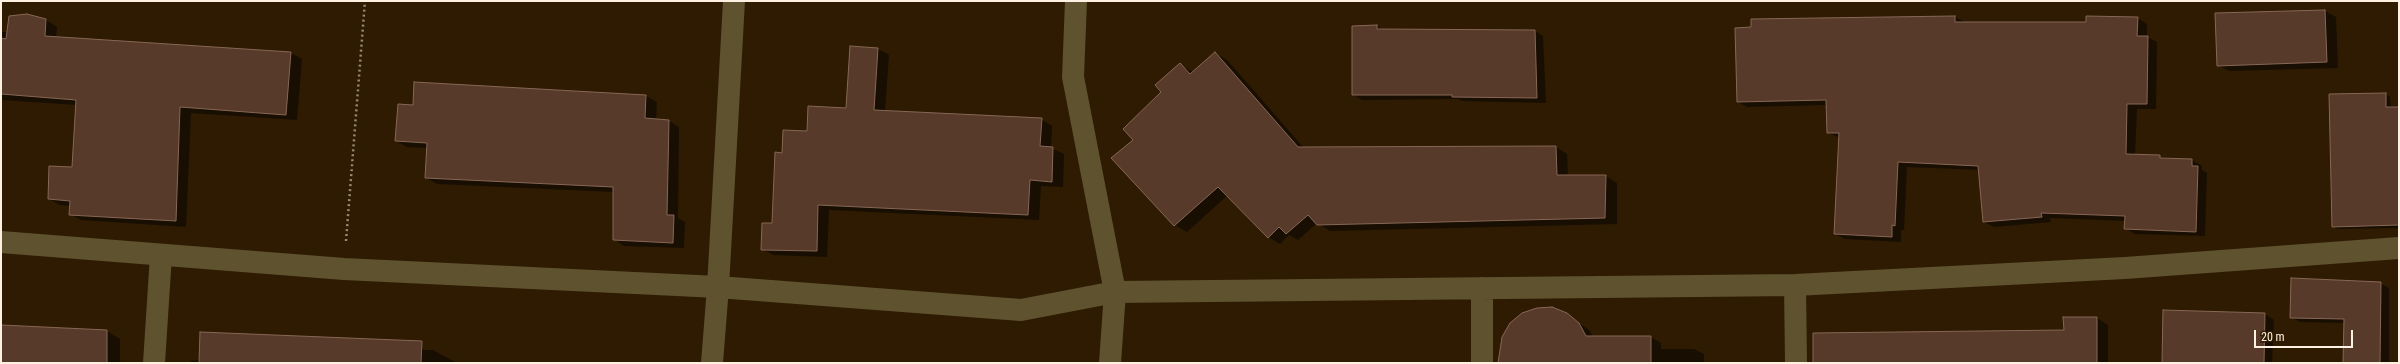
<!DOCTYPE html>
<style>
body{margin:0}
#map{position:relative;width:2400px;height:364px;overflow:hidden;background:#2e1b02;font-family:"Roboto Condensed",sans-serif}
canvas{display:block}
.frame{position:absolute;inset:0;border:2px solid #fef1e2;pointer-events:none}
.scale{position:absolute;left:2254px;top:330px;width:99px;height:18px;box-sizing:border-box;border:2px solid #fef1e2;border-top:0;padding-left:5px;font-size:12px;line-height:14px;white-space:nowrap;color:#fef1e2;-webkit-text-stroke:3px #2e1b02;paint-order:stroke}
</style>
<div id="map">
<canvas width="2400" height="364"></canvas>
<div class="frame"></div>
<div class="scale">20 m</div>
</div>
<script>
const ctx = document.querySelector('canvas').getContext('2d');
ctx.lineJoin = 'round';
function fill(path, color) { ctx.fillStyle = color; ctx.fill(path, 'evenodd'); }
const poly = rows => new Path2D(rows.map(r => 'M' + r).join(''));
function strokePath(path, color, width, dash) { ctx.strokeStyle = color; ctx.lineWidth = width; ctx.lineCap = dash ? 'butt' : 'round'; ctx.setLineDash(dash || []); ctx.stroke(path); }
fill(poly([
 [2325,11,2336,17,2338,68,2229,71,2218,65],
 [1955,17,1965,22,2087,23,2138,18,2147,24,2147,37,2157,42,2156,109,2137,109,2135,155,2192,160,2202,166,2202,170,2207,173,2205,236,2135,234,2125,228,2126,221,2050,218,2051,222,1994,227,1984,222,1980,170,1907,167,1904,230,1901,230,1901,242,1845,239,1835,234,1840,138,1828,133,1827,105,1747,107,1738,102,1752,28,1792,19],
 [46,20,57,27,56,38,291,53,302,59,297,120,191,113,186,227,81,220,70,214,70,206,60,205,49,199,73,168,77,105,1,100,1,32,8,32],
 [1377,26,1383,30,1535,31,1543,36,1546,103,1462,101,1458,99,1362,100,1353,95,1353,27],
 [878,49,889,55,885,111,1041,119,1052,126,1051,148,1064,154,1063,187,1041,186,1039,220,829,210,827,257,773,255,762,249,773,224,783,154,808,132,846,109],
 [1215,53,1227,60,1304,148,1556,147,1567,154,1568,176,1606,176,1617,183,1617,224,1330,231,1317,223,1298,240,1289,235,1280,244,1268,237,1228,195,1187,232,1175,225,1113,159,1134,140,1180,65,1193,72],
 [2385,94,2390,97,2391,108,2399,108,2399,228,2338,229,2333,227],
 [646,96,657,102,656,120,669,121,679,127,678,218,685,222,684,248,624,246,614,239,614,192,437,184,426,178,428,148,407,147,396,141,414,106],
 [2292,279,2380,283,2389,288,2389,363,2344,363,2345,323,2300,322,2291,317],
 [1566,314,1589,330,1593,337,1651,337,1661,343,1661,349,1694,349,1704,354,1704,363,1501,363],
 [2265,314,2274,320,2272,363,2163,363],
 [2097,318,2108,325,2108,363,1814,363,2065,331],
 [1,326,107,331,120,339,120,361,123,363,1,363],
 [411,341,424,350,433,350,457,363,190,363,190,361]
]), '#0007');
const building = poly([
 [2325,10,2327,62,2217,66,2215,13,2325,10],
 [27,14,46,19,45,36,291,52,286,115,180,107,176,221,69,215,70,201,48,199,49,166,72,167,76,100,1,94,1,38,6,39,9,16,27,14],
 [1955,16,1955,22,2086,22,2086,16,2138,17,2137,36,2148,36,2147,104,2127,104,2126,154,2160,155,2160,158,2192,159,2192,166,2198,166,2196,232,2124,229,2125,216,2041,213,2042,217,1983,222,1978,166,1898,162,1895,226,1892,225,1892,237,1834,234,1839,133,1827,133,1826,100,1737,102,1735,28,1751,27,1751,19,1955,16],
 [1377,25,1377,29,1535,30,1537,98,1452,97,1452,95,1352,95,1352,26,1377,25],
 [850,46,878,48,874,110,1042,118,1040,146,1053,147,1052,182,1030,180,1028,215,818,205,817,251,761,250,762,223,772,223,775,152,782,153,783,130,807,131,808,106,846,108,850,46],
 [1215,52,1298,147,1556,146,1557,175,1606,175,1605,218,1317,225,1308,215,1286,234,1279,227,1268,238,1218,187,1174,226,1111,158,1133,140,1123,129,1161,92,1155,85,1180,63,1190,74,1215,52],
 [414,82,646,95,645,118,669,120,667,215,674,215,673,243,613,240,613,187,425,178,427,143,395,141,398,104,413,105,414,82],
 [2386,93,2386,107,2399,107,2399,225,2332,227,2329,94,2386,93],
 [2291,278,2381,282,2380,363,2343,363,2344,319,2290,318,2291,278],
 [1552,307,1567,313,1579,323,1586,336,1651,336,1651,363,1498,363,1502,337,1510,323,1522,313,1537,308,1552,307],
 [2163,310,2265,313,2264,363,2162,363,2163,310],
 [2063,317,2097,317,2097,363,1813,363,1813,333,2064,330,2063,317],
 [1,325,107,330,107,363,1,363,1,325],
 [200,332,422,341,421,363,199,363,200,332]
]);
fill(building, '#573a2a');
strokePath(building, '#876756', 1);
strokePath(poly([
 [346,241,365,1]
]), '#998975', 2.5, [2, 3]);
strokePath(poly([
 [1076,1,1073,77,1115,292,1110,363],
 [1,242,344,269,718,287,1021,310,1115,292,1795,285,2125,268,2399,248],
 [1795,285,1796,363],
 [1482,288,1482,363],
 [154,363,161,255],
 [712,363,718,287,734,1]
]), '#5e522f', 22);
</script>
